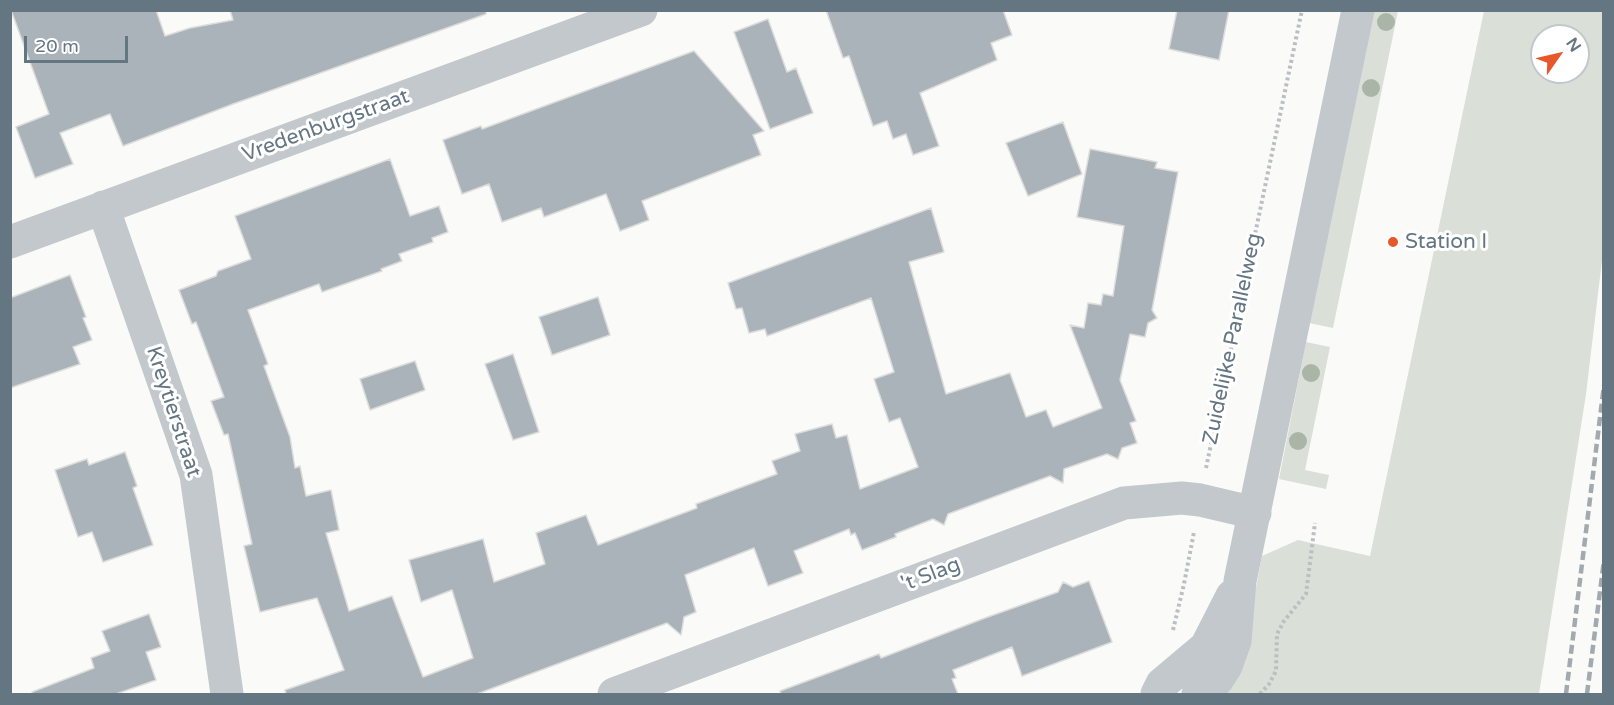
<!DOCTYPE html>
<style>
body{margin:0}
#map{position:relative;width:1614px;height:705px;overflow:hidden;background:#fafaf8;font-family:"Varela Round",sans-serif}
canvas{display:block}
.frame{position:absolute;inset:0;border:12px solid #657683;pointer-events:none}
.north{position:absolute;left:1530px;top:24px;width:60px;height:60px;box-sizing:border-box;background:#fff;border:2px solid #c1c8cd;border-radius:50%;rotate:56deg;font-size:16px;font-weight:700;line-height:24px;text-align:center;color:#657683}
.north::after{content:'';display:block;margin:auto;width:21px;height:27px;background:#e6582c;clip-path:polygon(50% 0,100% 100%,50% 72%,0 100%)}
.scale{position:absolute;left:24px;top:36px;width:104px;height:27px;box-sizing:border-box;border:3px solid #657683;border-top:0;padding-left:8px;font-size:18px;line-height:21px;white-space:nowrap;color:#657683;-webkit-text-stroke:4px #fff;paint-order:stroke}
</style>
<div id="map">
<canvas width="1614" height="705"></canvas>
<div class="frame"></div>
<div class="north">N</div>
<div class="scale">20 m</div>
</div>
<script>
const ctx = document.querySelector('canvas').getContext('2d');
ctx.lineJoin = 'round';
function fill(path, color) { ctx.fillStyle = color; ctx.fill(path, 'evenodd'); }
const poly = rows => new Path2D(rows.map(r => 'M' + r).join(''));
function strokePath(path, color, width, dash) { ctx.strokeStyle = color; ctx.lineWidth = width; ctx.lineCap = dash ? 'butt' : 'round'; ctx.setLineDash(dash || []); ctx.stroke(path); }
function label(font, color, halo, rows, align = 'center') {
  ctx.font = font + ' "Varela Round",sans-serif'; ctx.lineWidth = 6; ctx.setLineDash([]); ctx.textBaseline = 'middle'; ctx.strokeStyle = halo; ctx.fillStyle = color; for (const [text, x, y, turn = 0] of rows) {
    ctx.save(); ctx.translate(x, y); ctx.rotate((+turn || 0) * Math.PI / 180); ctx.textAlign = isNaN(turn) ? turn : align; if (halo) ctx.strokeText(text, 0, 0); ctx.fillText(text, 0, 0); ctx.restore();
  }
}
fill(poly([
 [1374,11,1398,11,1333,328,1309,323],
 [1484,11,1603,11,1603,252,1586,394,1539,694,1219,694,1245,646,1262,556,1298,540,1370,556],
 [1542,36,1578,36,1578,72,1542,72],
 [1306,342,1330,347,1305,470,1329,475,1326,489,1279,479]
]), '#dadfd7');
const building = poly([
 [11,10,156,10,165,36,190,28,233,20,230,10,486,10,486,14,233,104,123,146,110,114,60,133,73,164,35,178,16,127,49,114,11,10],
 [826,10,1003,10,1012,35,991,43,997,60,920,93,939,146,913,155,906,134,893,139,887,121,873,126,849,56,843,58,826,10],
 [1177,10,1229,10,1219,60,1169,49,1177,10],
 [768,19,787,72,796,68,813,113,770,129,734,32,768,19],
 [694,51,764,131,753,135,761,155,642,201,649,220,620,231,606,194,544,217,541,208,502,222,489,184,462,194,443,140,481,126,482,129,694,51],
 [1063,122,1082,174,1028,196,1006,143,1063,122],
 [1090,149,1157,162,1155,168,1178,172,1152,310,1157,318,1148,323,1145,337,1130,334,1120,380,1136,421,1130,423,1137,443,1122,448,1118,459,1107,454,1064,469,1063,483,1050,476,948,514,944,525,933,519,895,534,896,537,862,550,855,533,851,535,849,529,794,551,803,573,768,586,754,548,685,575,696,612,684,617,681,635,667,623,477,694,286,694,285,690,344,670,317,598,260,612,244,546,252,544,228,434,224,435,211,401,224,397,196,322,192,324,179,290,216,276,218,271,251,259,235,216,390,159,410,216,439,206,448,232,432,238,433,242,399,254,402,261,381,269,382,271,322,292,319,284,248,310,268,364,264,366,290,437,295,468,300,466,306,496,331,490,339,530,326,533,349,611,392,596,423,677,473,658,452,590,421,602,409,560,483,539,494,582,545,564,536,533,586,515,598,545,697,508,696,504,777,474,772,461,800,451,795,434,832,424,836,438,847,435,860,489,918,467,900,418,889,422,874,379,894,372,871,298,767,336,765,329,749,333,742,308,736,309,728,283,931,208,944,252,909,262,946,394,1010,373,1026,417,1046,410,1053,427,1102,408,1070,325,1084,328,1088,303,1101,305,1103,294,1113,296,1124,226,1077,217,1090,149],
 [70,275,86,317,83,318,92,340,73,347,80,364,10,388,10,298,70,275],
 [598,297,610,335,552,355,539,317,598,297],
 [513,354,539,432,513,440,485,364,513,354],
 [415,361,425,390,370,410,360,379,415,361],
 [125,452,137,486,133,488,153,545,103,562,92,532,78,537,55,470,87,459,89,465,125,452],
 [1089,581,1112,642,1022,676,1012,647,953,670,956,678,952,679,958,694,781,694,780,691,842,668,879,654,881,658,985,618,1058,592,1063,582,1073,587,1089,581],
 [149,614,161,647,146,652,156,680,116,694,33,694,32,692,94,668,91,658,110,651,102,631,149,614]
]);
fill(building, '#aab3b9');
strokePath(building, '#dcdcda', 1.5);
strokePath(poly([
 [1206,468,1302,10],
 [1173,630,1184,584,1194,532],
 [1260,694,1269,684,1276,671,1277,634,1284,621,1306,594,1315,523]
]), '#bbbfc2', 4, [3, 3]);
strokePath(poly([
 [103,207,196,475,227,694],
 [10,242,641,10],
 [614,694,1124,503,1182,498,1200,500,1255,513],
 [1157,694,1162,684,1206,647,1232,596],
 [1198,694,1217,680,1226,666,1235,641,1240,581,1358,10]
]), '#c3c8cc', 33);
strokePath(poly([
 [1566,694,1604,385],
 [1587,694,1604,560]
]), '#a2aab0', 4.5, [9, 4.5]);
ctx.fillStyle = '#aab4a7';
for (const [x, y] of [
 [1386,22],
 [1371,88],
 [1311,373],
 [1298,441]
]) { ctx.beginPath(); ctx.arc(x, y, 9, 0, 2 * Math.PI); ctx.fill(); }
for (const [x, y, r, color] of [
 [1393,242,6,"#e6582c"]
]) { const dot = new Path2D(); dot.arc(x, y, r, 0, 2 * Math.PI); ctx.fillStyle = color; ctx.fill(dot); strokePath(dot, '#fff', 2); }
label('21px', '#657683', '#fff', [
 ["Vredenburgstraat",326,126,-20],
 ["Zuidelijke Parallelweg",1233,339,-78],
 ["Kreytierstraat",173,412,72],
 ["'t Slag",931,575,-21]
]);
label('21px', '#657683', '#fff', [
 ["Station I",1405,242]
], 'left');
</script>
